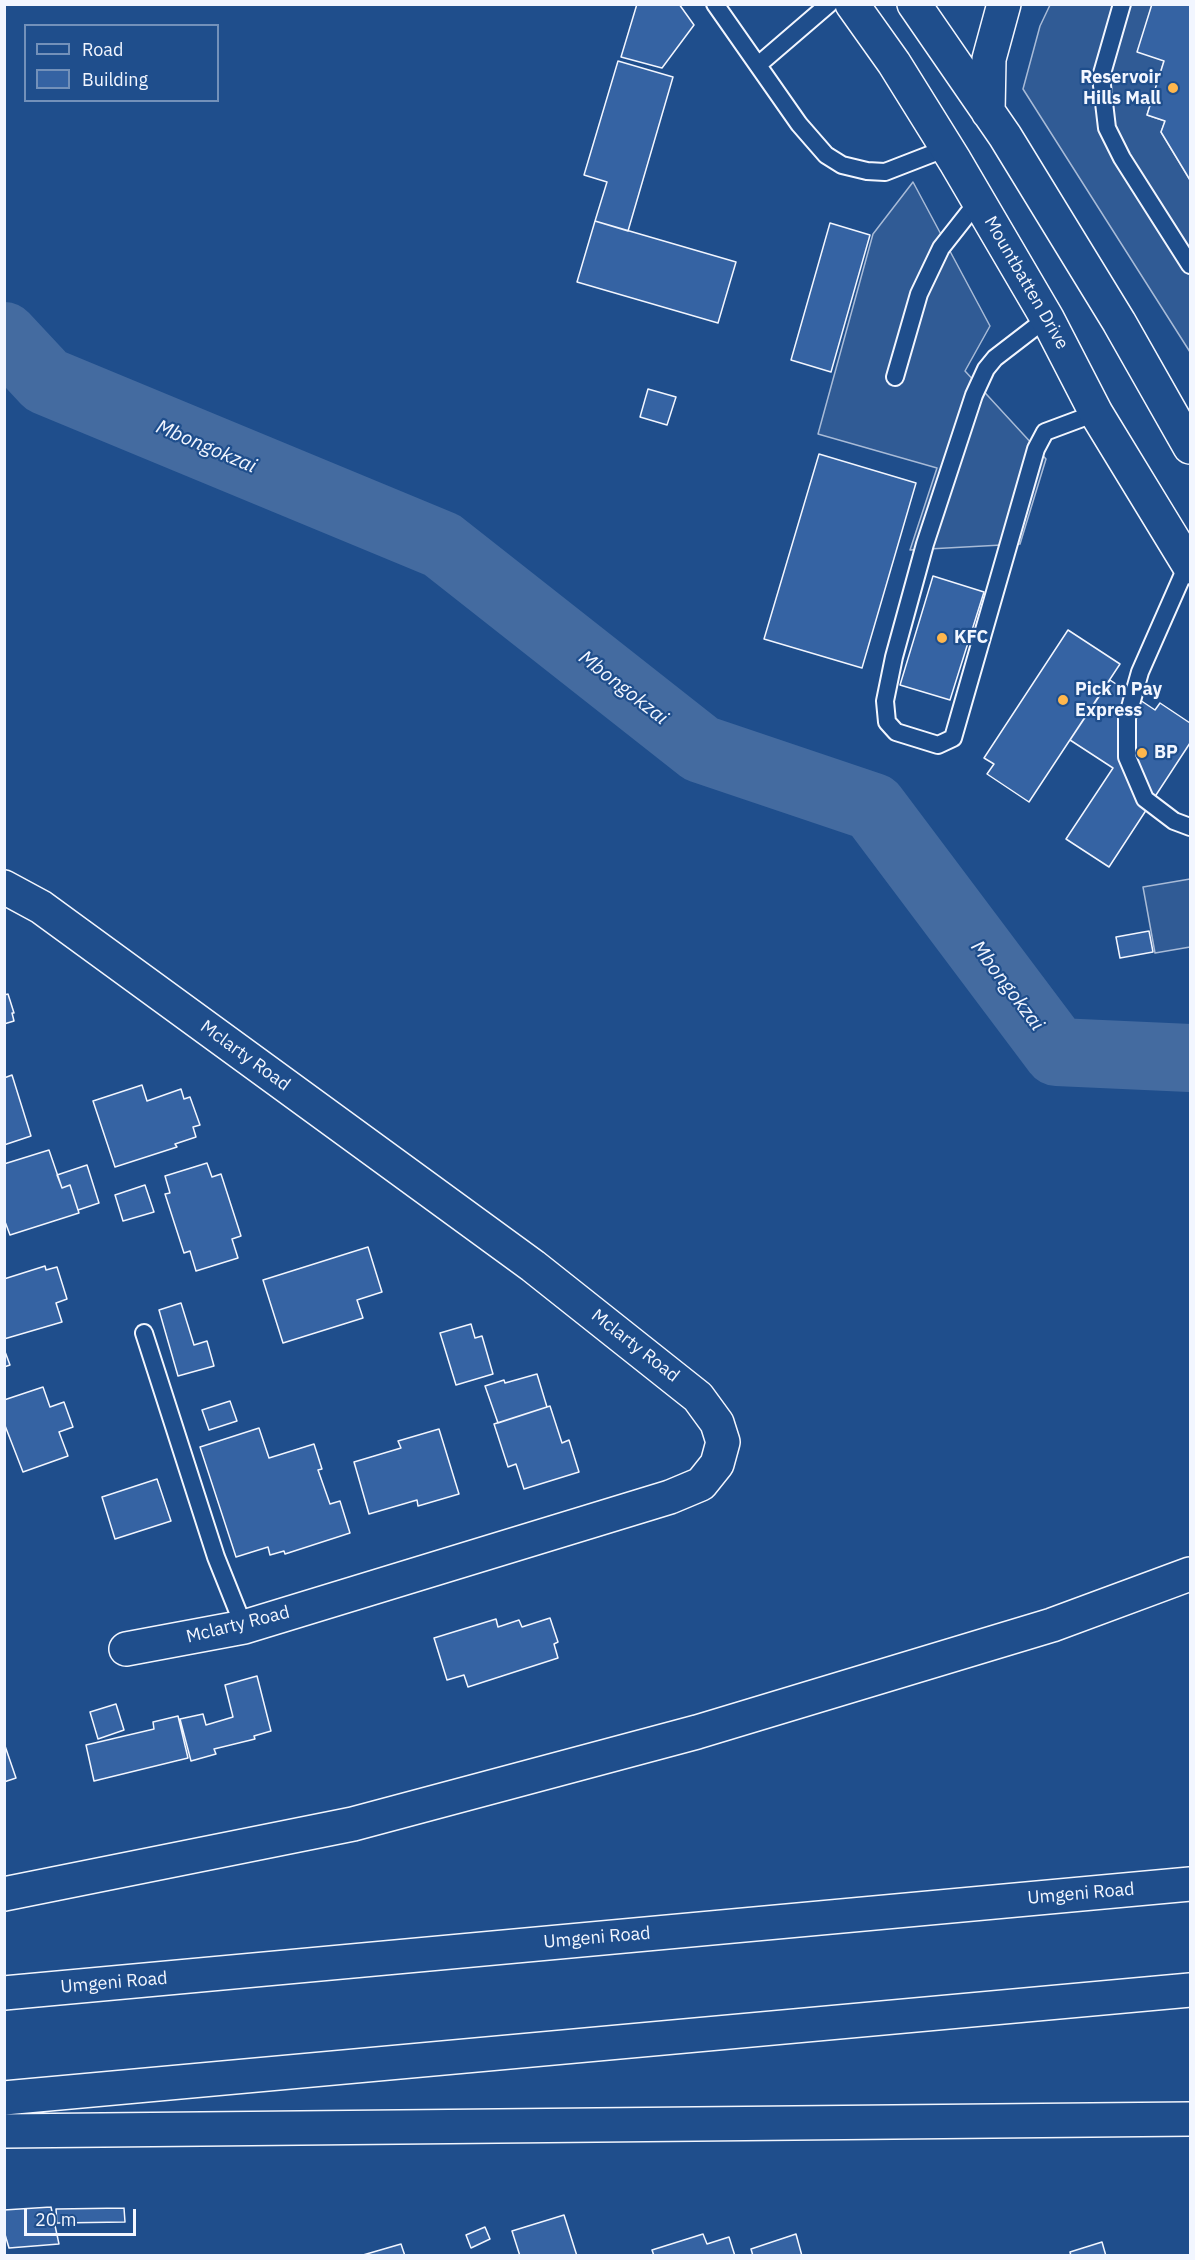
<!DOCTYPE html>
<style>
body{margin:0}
#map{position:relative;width:1195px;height:2260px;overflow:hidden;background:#1f4e8c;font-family:"IBM Plex Sans",sans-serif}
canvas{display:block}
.frame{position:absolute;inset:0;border:6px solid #f2f6ff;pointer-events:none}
.legend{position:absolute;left:24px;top:24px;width:195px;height:78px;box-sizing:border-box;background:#1f4e8c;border:2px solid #7391ba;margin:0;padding:8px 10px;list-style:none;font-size:18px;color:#f2f6ff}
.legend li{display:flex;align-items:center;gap:12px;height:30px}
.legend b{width:30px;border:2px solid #7391ba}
.scale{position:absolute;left:24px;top:2209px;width:112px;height:27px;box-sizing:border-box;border:3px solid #f2f6ff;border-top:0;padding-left:8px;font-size:18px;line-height:21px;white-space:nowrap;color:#f2f6ff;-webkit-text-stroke:4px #1f4e8c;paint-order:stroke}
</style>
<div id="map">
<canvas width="1195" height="2260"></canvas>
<div class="frame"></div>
<ul class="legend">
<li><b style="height:8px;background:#1f4e8c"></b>Road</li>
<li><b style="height:16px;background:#3563a3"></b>Building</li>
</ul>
<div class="scale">20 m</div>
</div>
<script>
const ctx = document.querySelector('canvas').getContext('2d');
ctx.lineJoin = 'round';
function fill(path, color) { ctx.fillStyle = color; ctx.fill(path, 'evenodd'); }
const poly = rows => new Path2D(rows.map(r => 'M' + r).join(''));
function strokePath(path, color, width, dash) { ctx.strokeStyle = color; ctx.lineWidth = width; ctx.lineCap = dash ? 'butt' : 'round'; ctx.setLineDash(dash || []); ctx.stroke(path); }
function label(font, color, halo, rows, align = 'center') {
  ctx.font = font + ' "IBM Plex Sans",sans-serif'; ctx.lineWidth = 4.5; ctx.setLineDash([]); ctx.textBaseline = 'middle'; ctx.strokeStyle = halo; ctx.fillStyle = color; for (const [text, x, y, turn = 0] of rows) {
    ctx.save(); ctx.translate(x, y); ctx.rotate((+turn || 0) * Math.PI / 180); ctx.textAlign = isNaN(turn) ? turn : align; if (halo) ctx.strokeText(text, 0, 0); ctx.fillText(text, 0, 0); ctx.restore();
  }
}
const built = poly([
 [1050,5,1152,5,1164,61,1147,115,1165,121,1161,132,1190,180,1190,352,1023,89,1040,26,1050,5],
 [913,182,990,326,965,371,1046,459,1020,544,910,550,937,468,818,434,873,234,913,182],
 [1190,879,1190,947,1155,953,1143,887,1190,879]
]);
fill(built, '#305b95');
strokePath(built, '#a8bbd7', 1.5);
strokePath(poly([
 [4,336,46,381,442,545,701,749,873,807,1057,1052,1190,1058]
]), '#446ba0', 68);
const building = poly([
 [637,4,679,4,694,25,662,68,621,57,637,4],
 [1152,4,1190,4,1190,180,1161,132,1165,121,1147,115,1164,61,1137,52,1152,4],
 [618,61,673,77,628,231,595,221,607,182,584,175,618,61],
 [595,221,736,262,718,323,577,282,595,221],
 [830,223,870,235,831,372,791,360,830,223],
 [648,389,676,397,667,425,640,417,648,389],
 [819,454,916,483,862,668,764,639,819,454],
 [933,576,984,592,950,700,900,685,933,576],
 [1068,630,1120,664,1029,802,987,774,994,764,984,758,1068,630],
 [1110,680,1155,710,1160,703,1190,723,1190,743,1109,867,1066,839,1113,768,1070,740,1110,680],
 [1149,931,1153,952,1120,958,1116,937,1149,931],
 [8,994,14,1013,12,1013,14,1021,4,1024,4,995,8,994],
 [12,1075,31,1136,4,1145,4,1078,12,1075],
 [142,1085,147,1101,181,1089,184,1099,190,1097,200,1125,193,1127,196,1137,175,1144,177,1147,115,1167,93,1101,142,1085],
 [49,1150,62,1188,70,1185,79,1213,10,1235,4,1219,4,1164,49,1150],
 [207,1163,212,1177,221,1174,241,1236,232,1239,238,1258,196,1271,190,1251,184,1253,165,1194,170,1193,165,1176,207,1163],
 [87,1165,99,1203,78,1210,70,1185,62,1188,57,1175,87,1165],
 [145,1185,154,1212,123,1221,115,1195,145,1185],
 [368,1247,382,1292,357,1300,363,1318,283,1343,263,1280,368,1247],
 [45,1266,46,1270,57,1267,67,1299,56,1303,62,1322,4,1339,4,1279,45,1266],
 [181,1303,194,1345,207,1341,214,1366,178,1376,159,1310,181,1303],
 [471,1324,475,1338,482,1336,493,1374,456,1385,440,1333,471,1324],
 [4,1349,10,1365,4,1367,4,1349],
 [537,1374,547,1407,498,1423,485,1386,504,1380,505,1383,537,1374],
 [43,1387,50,1407,64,1402,73,1427,59,1432,68,1456,23,1472,4,1423,4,1400,43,1387],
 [230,1401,237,1421,209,1430,202,1410,230,1401],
 [550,1406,562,1443,569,1440,579,1472,524,1489,516,1464,508,1467,494,1424,550,1406],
 [259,1428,269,1458,314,1444,322,1469,318,1470,330,1504,340,1501,350,1533,285,1554,284,1551,270,1555,268,1547,236,1557,200,1447,259,1428],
 [439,1429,459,1494,418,1506,417,1500,369,1514,354,1462,401,1448,398,1441,439,1429],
 [157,1479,171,1521,115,1539,102,1497,157,1479],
 [550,1618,558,1642,554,1644,558,1658,468,1687,464,1675,447,1680,434,1638,496,1619,498,1627,519,1620,522,1627,550,1618],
 [257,1676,271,1731,254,1736,255,1739,214,1749,216,1754,191,1761,180,1719,203,1714,206,1725,233,1717,225,1685,257,1676],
 [116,1704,124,1730,98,1739,90,1712,116,1704],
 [178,1716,188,1758,94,1781,86,1745,154,1729,153,1722,178,1716],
 [4,1743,16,1778,4,1782,4,1743],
 [51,2207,59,2244,9,2248,4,2231,4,2210,51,2207],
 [124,2208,125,2222,57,2223,56,2209,124,2208],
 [564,2215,577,2256,520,2256,512,2231,564,2215],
 [485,2227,490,2239,471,2248,466,2235,485,2227],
 [703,2234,707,2244,729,2237,735,2256,654,2256,652,2250,703,2234],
 [796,2234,802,2256,753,2256,751,2249,796,2234],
 [1102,2242,1106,2256,1071,2256,1070,2252,1102,2242],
 [401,2244,405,2256,364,2256,363,2255,401,2244]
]);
fill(building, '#3563a3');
strokePath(building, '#f2f6ff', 1.5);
const lane = poly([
 [715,4,799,124,826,155,842,165,867,171,885,172,947,148],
 [1122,4,1101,77,1107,128,1122,158,1190,265],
 [758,65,829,4],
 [1047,318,995,358,986,369,974,395,925,544,894,657,885,701,887,722,896,732,938,745,953,738,1036,449,1045,432,1096,413],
 [895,377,919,294,941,248,978,201],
 [1188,563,1140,672,1127,718,1127,757,1145,799,1174,821,1190,827],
 [144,1333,216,1557,244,1627]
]);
const street = poly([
 [4,887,41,907,533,1266,698,1397,717,1423,723,1442,717,1464,701,1484,670,1497,244,1627,126,1649]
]);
const secondary = poly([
 [852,4,894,63,955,161,1047,318,1096,413,1190,567],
 [914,4,1005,136,1119,322,1190,447],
 [988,112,989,59,1004,4]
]);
const highway = poly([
 [4,1894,353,1824,697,1732,1052,1625,1190,1574],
 [4,1993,1190,1884],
 [4,2098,1190,1990],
 [4,2131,1190,2119]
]);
strokePath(lane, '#f2f6ff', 20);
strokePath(street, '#f2f6ff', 36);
strokePath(secondary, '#f2f6ff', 36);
strokePath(highway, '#f2f6ff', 36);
strokePath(lane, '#1f4e8c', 16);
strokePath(street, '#1f4e8c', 33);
strokePath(secondary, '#1f4e8c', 33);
strokePath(highway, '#1f4e8c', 33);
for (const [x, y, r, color] of [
 [1173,88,6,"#ffb74d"],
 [942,638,6,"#ffb74d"],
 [1063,700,6,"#ffb74d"],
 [1142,753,6,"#ffb74d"]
]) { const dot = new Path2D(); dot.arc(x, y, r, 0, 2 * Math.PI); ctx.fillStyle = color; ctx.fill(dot); strokePath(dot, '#1f4e8c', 2); }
label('bold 18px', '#f2f6ff', '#1f4e8c', [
 ["Reservoir",1161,78,"right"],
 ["Hills Mall",1161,99,"right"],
 ["KFC",954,638],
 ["Pick n Pay",1075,690],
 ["Express",1075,711],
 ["BP",1154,753]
], 'left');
label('18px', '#f2f6ff', '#1f4e8c', [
 ["Mountbatten Drive",1026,283,60],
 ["Mclarty Road",245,1056,36],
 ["Mclarty Road",635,1346,38],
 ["Mclarty Road",238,1625,-14],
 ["Umgeni Road",1081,1894,-5],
 ["Umgeni Road",597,1938,-5],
 ["Umgeni Road",114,1983,-5]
]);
label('italic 20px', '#f2f6ff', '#1f4e8c', [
 ["Mbongokzai",206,447,23],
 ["Mbongokzai",623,688,38],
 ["Mbongokzai",1007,986,53]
]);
</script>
